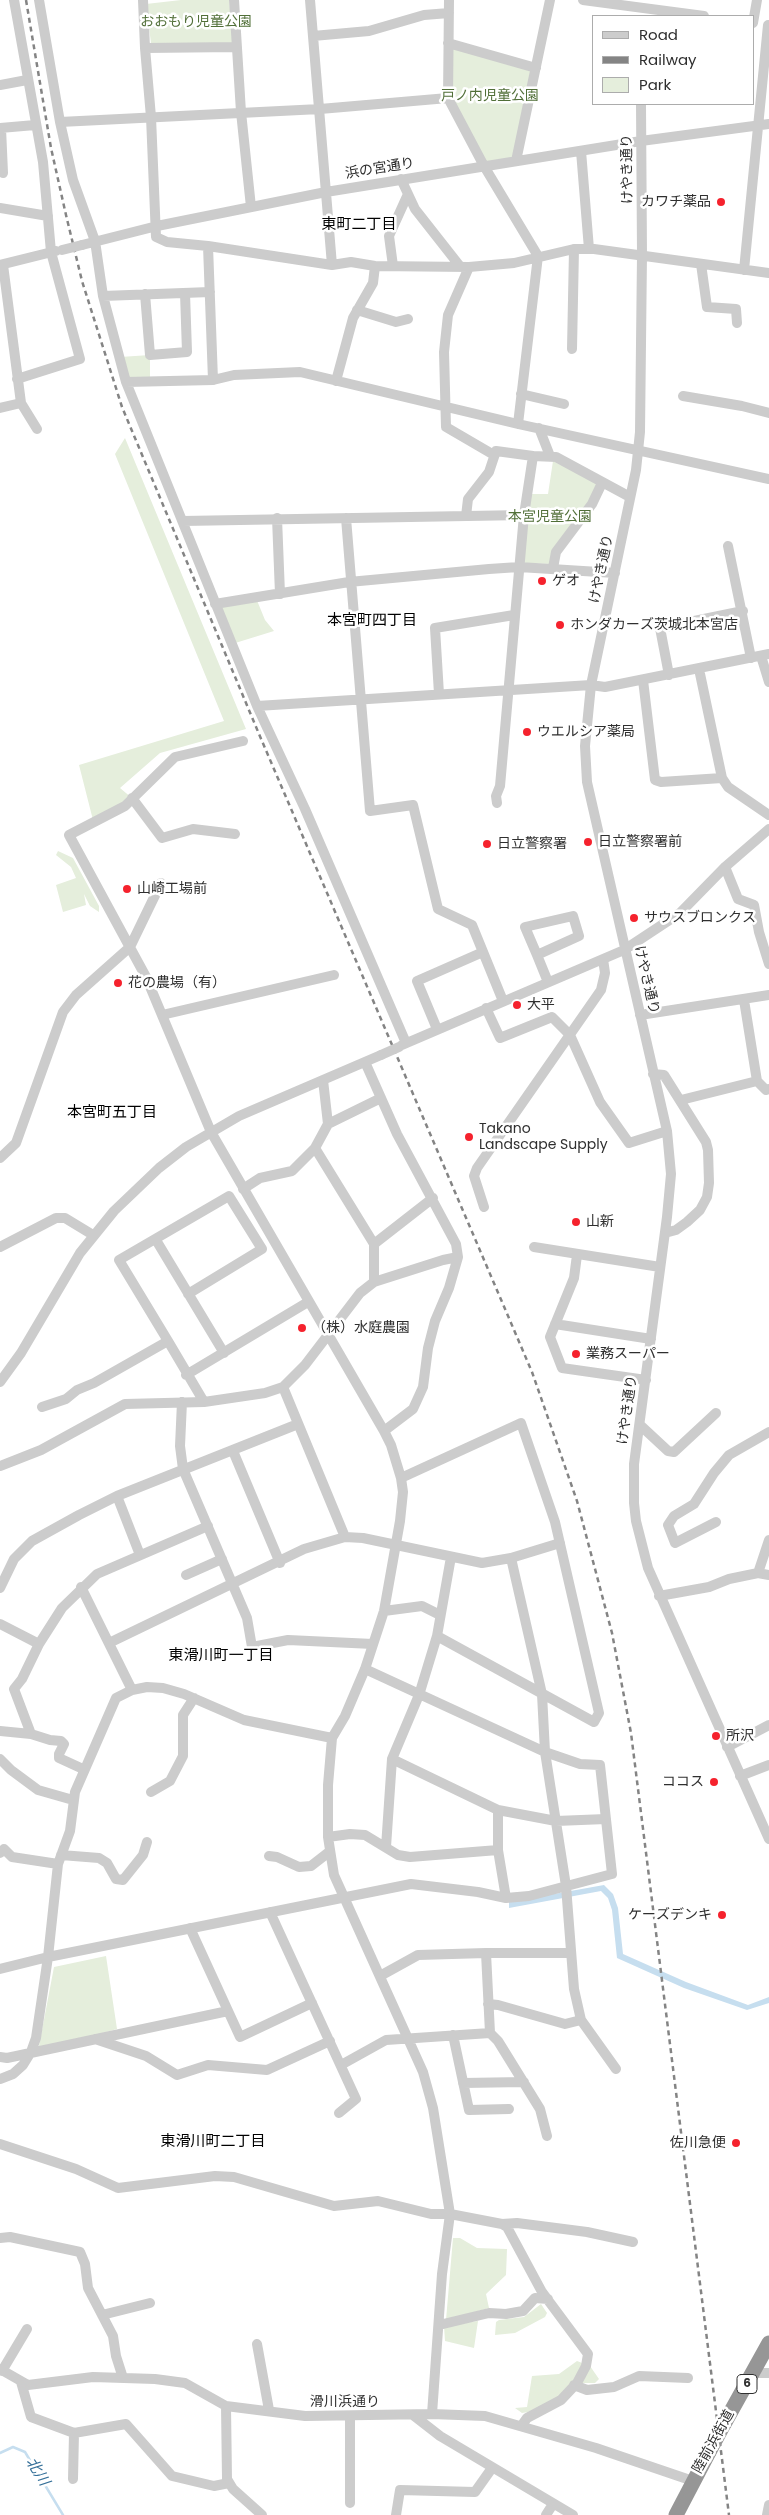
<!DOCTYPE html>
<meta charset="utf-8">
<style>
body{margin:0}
#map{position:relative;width:769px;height:2515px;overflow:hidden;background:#fff;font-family:Poppins,sans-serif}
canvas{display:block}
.legend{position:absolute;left:592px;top:15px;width:162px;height:90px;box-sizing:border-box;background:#fff;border:1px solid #acacac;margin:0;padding:6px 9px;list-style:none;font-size:15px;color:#2f2f2f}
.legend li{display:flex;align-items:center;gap:10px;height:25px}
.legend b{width:25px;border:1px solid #acacac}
</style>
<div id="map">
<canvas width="769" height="2515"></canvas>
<ul class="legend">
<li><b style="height:6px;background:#ccc"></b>Road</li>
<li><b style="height:6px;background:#848484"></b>Railway</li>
<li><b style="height:14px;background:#e5eedc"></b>Park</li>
</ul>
</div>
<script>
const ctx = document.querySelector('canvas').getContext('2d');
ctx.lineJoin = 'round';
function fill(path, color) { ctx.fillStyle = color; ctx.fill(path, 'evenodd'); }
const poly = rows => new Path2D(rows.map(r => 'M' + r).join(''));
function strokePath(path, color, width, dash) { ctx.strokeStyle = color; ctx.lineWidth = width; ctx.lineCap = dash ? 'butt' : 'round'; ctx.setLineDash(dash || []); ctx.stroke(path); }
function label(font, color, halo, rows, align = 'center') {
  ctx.font = font + ' Poppins,"Noto Sans JP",sans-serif'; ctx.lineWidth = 5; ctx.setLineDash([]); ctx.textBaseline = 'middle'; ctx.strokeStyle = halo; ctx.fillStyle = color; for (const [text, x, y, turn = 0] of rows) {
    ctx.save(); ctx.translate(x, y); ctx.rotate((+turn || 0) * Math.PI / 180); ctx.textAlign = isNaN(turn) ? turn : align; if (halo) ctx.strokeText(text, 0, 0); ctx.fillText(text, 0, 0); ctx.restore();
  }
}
fill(poly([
 [181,0,229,0,234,46,151,43,146,4],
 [448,47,536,68,513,158,484,166,448,98],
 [150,355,150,381,126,382,120,357],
 [125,438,246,729,160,753,120,788,132,798,94,824,79,765,224,721,115,454],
 [553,461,598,483,588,504,550,564,523,563,530,494,548,494],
 [256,598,265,620,274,631,232,644,215,604],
 [58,851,73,858,99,906,99,912,90,906,84,894,86,905,63,912,56,885,76,878,71,867,56,855],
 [106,1956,117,2029,38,2051,54,1967],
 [453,2238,460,2238,477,2248,507,2249,506,2275,486,2294,489,2308,446,2320],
 [541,2304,547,2313,545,2317,515,2333,495,2335,496,2322,499,2320,524,2317],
 [478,2321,474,2348,445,2341,444,2326],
 [577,2361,590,2366,599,2379,595,2383,580,2383,557,2399,528,2412,522,2413,515,2408,527,2407,532,2376,559,2374]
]), '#e5eedc');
fill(poly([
 [604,1885,613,1894,618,1908,623,1954,686,1982,748,2005,769,1997,769,2003,747,2010,684,1988,617,1958,612,1910,608,1898,601,1891,509,1908,509,1902]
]), '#c6deef');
strokePath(poly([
 [0,2453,13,2447,25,2452,63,2515]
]), '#c6deef', 2.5);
strokePath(poly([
 [14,0,43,162,51,252,80,359,17,379],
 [39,0,60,122,73,180,95,241,103,296,126,382,257,706,305,809,406,1043],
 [143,0,145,48,151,117,156,237,167,242,208,246,332,265,351,262,375,266,469,267,514,263,574,249,594,249,769,273],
 [234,0,241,112,251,207],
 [310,0,332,265],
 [449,0,448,98,484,166,538,256,518,424],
 [583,0,704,16],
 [753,23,757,0],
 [313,36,369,31,424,15,449,13],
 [448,43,536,68],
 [145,48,236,47],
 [0,85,27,80],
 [641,104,642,255,640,432,636,470,591,685,585,746,587,782,667,1131,671,1174,667,1217,634,1464,634,1503,636,1521,648,1568,769,1839],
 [60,122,320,109,448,98],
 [0,128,35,125],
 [1,128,3,173],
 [581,151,589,249],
 [516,161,550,0],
 [401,179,415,209,459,265],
 [0,208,48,216],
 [82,245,157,226,326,192,641,141,769,124],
 [208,246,213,380],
 [701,264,707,307,736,309,737,323],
 [0,265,56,251],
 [3,265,21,403,37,429],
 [393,266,389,236,408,194],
 [469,267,448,315,444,352,446,427,494,455],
 [744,270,768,25],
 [145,294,150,355,187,352,185,293],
 [103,296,210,292],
 [357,310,396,322,408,319],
 [572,349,574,249],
 [336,381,353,318,373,283,375,266],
 [126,382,213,380,234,375,300,372,518,424,769,479],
 [521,394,564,404],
 [683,396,742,406,769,413],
 [0,408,21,403],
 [539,428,550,456],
 [466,516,468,499,489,472,496,451,533,456],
 [277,518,280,594],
 [346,518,370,811,413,805,438,909,472,925,503,1001],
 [183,521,524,515],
 [728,546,751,658],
 [553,568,556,552,592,504,602,483],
 [215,604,349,582,489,569,519,567,615,573],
 [761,656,769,682],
 [699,669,722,778,728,787,769,815],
 [669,675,660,628,743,611],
 [643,680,655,780,661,782,722,778],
 [439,694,435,628,514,615],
 [257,706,591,685,605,687,769,654],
 [243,741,175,757,125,806,69,835,146,977,211,1132,384,1431,391,1445,401,1478,403,1492,400,1521,384,1611,365,1669,345,1716,332,1738,328,1785,328,1837,334,1875,423,2072,433,2108,450,2214,442,2274,432,2414],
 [132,798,162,838,193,829,235,834],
 [497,803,496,796,500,786,524,515,533,456,556,457,630,497],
 [725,867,738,899,754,905,759,932,769,964],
 [537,955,579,936,573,916,525,927,537,955,548,982],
 [744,1000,757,1081],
 [486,1008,500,1038,552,1017,570,1035,600,1102,629,1143,667,1131],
 [162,1015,334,975],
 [640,1015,769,995],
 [437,1029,417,981,483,952],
 [402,1045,624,950,680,913,725,867,769,829],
 [365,1062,397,1134,456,1244,458,1257,449,1288,435,1321,428,1348,423,1387,413,1409,384,1431],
 [653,1074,664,1075,706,1142,708,1150,709,1183,707,1197,700,1210,687,1222,676,1230,665,1233],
 [681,1100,757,1081,766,1090,769,1089],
 [328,1124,381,1098],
 [315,1148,374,1244],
 [0,1158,16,1143,63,1012,76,995,130,947,161,883],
 [243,1189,260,1178,292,1171,315,1148,328,1124,323,1080],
 [484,1207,474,1176,477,1168,601,990,605,973,603,959],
 [156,1240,224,1353],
 [0,1247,56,1218,65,1218,93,1235],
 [534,1247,660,1267],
 [577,1255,574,1278,550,1337,562,1368,646,1380],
 [374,1282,374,1244,433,1198],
 [555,1324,651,1339],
 [168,1341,119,1260,229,1196,262,1249,188,1294],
 [186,1375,308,1302],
 [0,1382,21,1353,80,1253,114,1211,159,1168,186,1147,239,1116,381,1055],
 [283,1387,345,1537],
 [182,1402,180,1446,183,1469,247,1618,252,1647,288,1640,373,1644],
 [42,1407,66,1399,77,1390,94,1383,168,1341,204,1402],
 [640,1425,668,1451,674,1452,716,1413],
 [233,1451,280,1563],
 [0,1466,41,1450,125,1404,204,1402,265,1393,283,1387,305,1365,360,1293,374,1282,443,1260,458,1257],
 [401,1478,521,1423,555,1522,599,1713,594,1722,437,1636],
 [117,1496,140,1555],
 [716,1522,675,1543,668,1525,674,1516,694,1504,714,1473,729,1455,769,1432],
 [511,1558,542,1694,545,1752,566,1886,574,1989,581,2020,616,2069],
 [758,1573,769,1540],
 [186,1575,222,1559],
 [81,1587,132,1690],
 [0,1588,14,1559,32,1541,79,1515,117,1496,298,1424],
 [659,1596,709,1587,729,1579,758,1573,769,1575],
 [384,1611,422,1606,440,1615],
 [0,1624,39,1644],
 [109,1643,304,1549,345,1537,363,1538,482,1563,511,1558,560,1543],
 [0,1731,31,1734,50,1740,61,1741,64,1744,59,1754,59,1758,83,1769],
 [31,1734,14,1689,22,1679,39,1644,62,1608,97,1574,208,1526],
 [727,1747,769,1725],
 [0,1759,11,1770,38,1790,73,1800],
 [392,1759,498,1810,556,1821,606,1819],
 [740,1776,769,1765],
 [151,1792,170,1781,183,1756,183,1715,194,1698],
 [498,1810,498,1850,506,1898],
 [328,1837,350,1834,365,1835,398,1855,410,1857,498,1850],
 [386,1847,392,1759,419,1695,437,1636,451,1557],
 [0,1853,4,1849,12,1857,58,1864],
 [61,1855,99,1858,107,1863,116,1879,123,1880,143,1855,147,1842],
 [269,1856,277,1857,299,1867,311,1866,329,1852],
 [270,1912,356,2099,339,2113],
 [190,1928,240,2037,312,2003],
 [486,1953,570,1953],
 [0,1969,48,1957,411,1884,478,1892,506,1898,529,1896,612,1874,600,1765,580,1764,545,1752,365,1669],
 [488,2004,498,2005,565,2024,581,2020],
 [490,2033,498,2041,540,2109,547,2136],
 [453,2035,469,2110,509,2109],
 [95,2039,146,2056,177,2075,208,2065,267,2070,330,2041],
 [0,2057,7,2058,228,2011],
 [341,2065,386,2040,490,2033,486,1953,418,1955,380,1976],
 [0,2079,13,2074,23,2065,31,2052,36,2038,48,1957,58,1864,70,1831,75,1792,116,1698,132,1690,147,1687,163,1688,184,1694,244,1720,332,1738],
 [463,2083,524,2082],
 [0,2144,76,2169,118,2188,215,2176,234,2177,334,2206,378,2201,431,2214,450,2214,502,2224,507,2227,542,2292,588,2354,586,2366,577,2383,561,2400,527,2418,522,2425],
 [502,2224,517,2223,587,2232,633,2242],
 [0,2238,10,2237,80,2252,85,2264,88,2288,113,2336,116,2356,123,2378],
 [102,2315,150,2303],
 [439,2325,489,2313,506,2314,523,2311,535,2298,548,2299],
 [257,2344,269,2410],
 [0,2369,28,2385,93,2377,155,2379,185,2383,226,2406,305,2416,432,2414,485,2416,596,2448,693,2481],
 [2,2371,27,2329],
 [753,2373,769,2373],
 [21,2382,31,2417,74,2433,73,2479],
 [574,2385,587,2390,614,2387,639,2376,688,2378],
 [226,2406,227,2479,233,2489,262,2515],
 [413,2415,440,2436,573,2515],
 [350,2417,350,2503],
 [74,2433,126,2424,172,2476,214,2486,229,2483],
 [396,2515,400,2490,475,2492,492,2468],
 [546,2515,553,2504],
 [767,2515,769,2505]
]), '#ccc', 10);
strokePath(poly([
 [724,2424,769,2343],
 [676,2515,709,2452]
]), '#969696', 15);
strokePath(poly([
 [26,0,51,148,66,215,82,281,122,407,259,734,532,1372,577,1501,612,1633,631,1733,729,2515]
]), '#848484', 2.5, [5, 4]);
strokePath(poly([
 [62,250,82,245],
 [381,1055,399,1047]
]), '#ccc', 10);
strokePath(poly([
 [709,2452,724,2424]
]), '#969696', 15);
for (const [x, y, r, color] of [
 [721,202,5,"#f5222d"],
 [542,581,5,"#f5222d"],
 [560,625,5,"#f5222d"],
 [527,732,5,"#f5222d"],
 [588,842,5,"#f5222d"],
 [487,844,5,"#f5222d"],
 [127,889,5,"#f5222d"],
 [634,918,5,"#f5222d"],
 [118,983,5,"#f5222d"],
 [517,1005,5,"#f5222d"],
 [469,1137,5,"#f5222d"],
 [576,1222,5,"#f5222d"],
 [302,1328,5,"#f5222d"],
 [576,1354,5,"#f5222d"],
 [716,1736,5,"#f5222d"],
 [714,1782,5,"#f5222d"],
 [722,1915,5,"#f5222d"],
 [736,2143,5,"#f5222d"]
]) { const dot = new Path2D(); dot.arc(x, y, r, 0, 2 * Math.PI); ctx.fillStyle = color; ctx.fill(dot); strokePath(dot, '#fff', 2); }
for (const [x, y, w] of [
 [747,2384,20]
]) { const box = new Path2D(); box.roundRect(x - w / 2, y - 9.5, w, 19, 4); ctx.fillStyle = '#fff'; ctx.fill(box); strokePath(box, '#2f2f2f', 1); }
label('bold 12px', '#2f2f2f', null, [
 ["6",747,2384]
]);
label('14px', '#516f38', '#fff', [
 ["おおもり児童公園",196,22],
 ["戸ノ内児童公園",490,96],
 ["本宮児童公園",550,517]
]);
label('14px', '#2f2f2f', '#fff', [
 ["浜の宮通り",380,169,-9],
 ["けやき通り",628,169,-91],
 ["けやき通り",602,569,-78],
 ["けやき通り",646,980,77],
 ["けやき通り",628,1410,-82],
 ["滑川浜通り",345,2402],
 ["陸前浜街道",714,2442,-61]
]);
label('14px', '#2f2f2f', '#fff', [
 ["カワチ薬品",711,202,"right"],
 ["ゲオ",552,581],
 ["ホンダカーズ茨城北本宮店",570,625],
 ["ウエルシア薬局",537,732],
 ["日立警察署前",598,842],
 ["日立警察署",497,844],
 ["山崎工場前",137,889],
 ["サウスブロンクス",644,918],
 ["花の農場（有）",128,983],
 ["大平",527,1005],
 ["Takano",479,1129],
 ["Landscape Supply",479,1145],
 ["山新",586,1222],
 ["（株）水庭農園",312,1328],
 ["業務スーパー",586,1354],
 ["所沢",726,1736],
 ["ココス",704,1782,"right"],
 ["ケーズデンキ",712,1915,"right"],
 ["佐川急便",726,2143,"right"]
], 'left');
label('15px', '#000', '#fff', [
 ["東町二丁目",359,225],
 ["本宮町四丁目",372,621],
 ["本宮町五丁目",112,1113],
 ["東滑川町一丁目",221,1656],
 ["東滑川町二丁目",213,2142]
]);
label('italic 15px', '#357099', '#fff', [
 ["北川",37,2472,58]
]);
</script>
